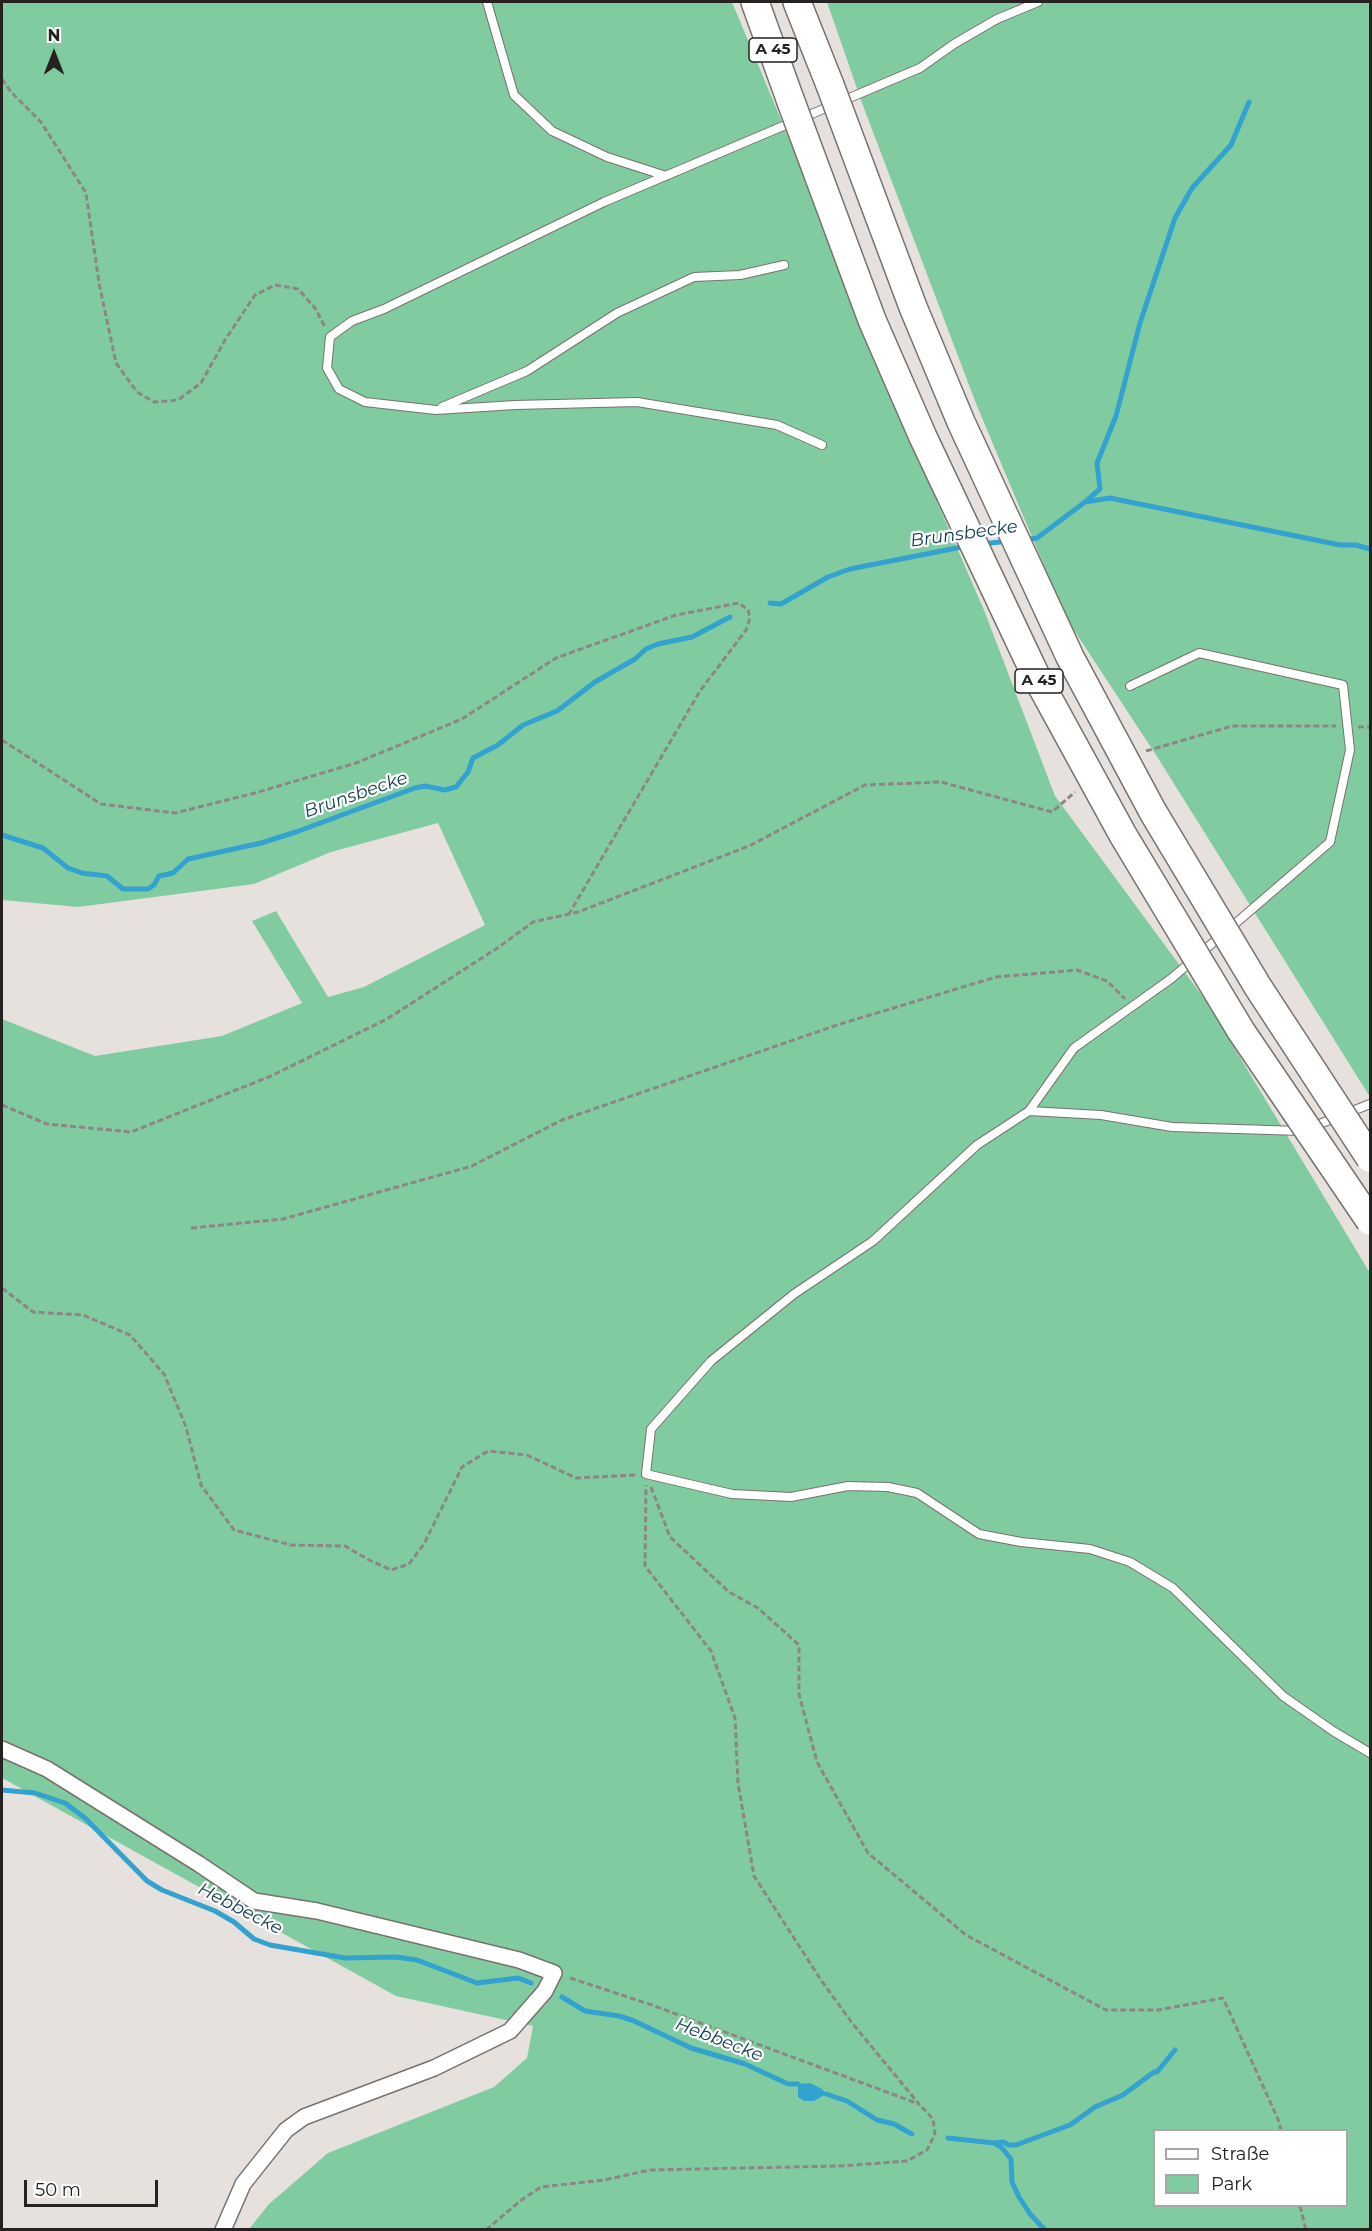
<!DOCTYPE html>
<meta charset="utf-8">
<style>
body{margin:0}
#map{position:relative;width:1372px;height:2231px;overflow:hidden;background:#e7e1dd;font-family:Montserrat,sans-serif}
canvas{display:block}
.frame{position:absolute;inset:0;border:3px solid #252221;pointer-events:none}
.legend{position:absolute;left:1153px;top:2129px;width:195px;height:78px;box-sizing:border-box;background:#fff;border:2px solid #a8a7a6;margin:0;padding:8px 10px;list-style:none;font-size:18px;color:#252221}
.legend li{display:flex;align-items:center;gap:12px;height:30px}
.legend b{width:30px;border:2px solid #a8a7a6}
.north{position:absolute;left:24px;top:24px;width:60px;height:60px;-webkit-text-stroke:4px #fff;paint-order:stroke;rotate:0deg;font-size:16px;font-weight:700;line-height:24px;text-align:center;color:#252221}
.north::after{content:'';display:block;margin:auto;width:21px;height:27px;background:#252221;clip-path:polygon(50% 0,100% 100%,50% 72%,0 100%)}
.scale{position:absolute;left:24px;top:2180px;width:134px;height:27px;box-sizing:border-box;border:3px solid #252221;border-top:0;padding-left:8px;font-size:18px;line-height:21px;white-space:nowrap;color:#252221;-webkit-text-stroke:4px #fff;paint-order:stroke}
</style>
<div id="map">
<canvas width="1372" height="2231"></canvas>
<div class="frame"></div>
<ul class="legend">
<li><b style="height:8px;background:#fff"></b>Straße</li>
<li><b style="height:16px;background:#80cca0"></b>Park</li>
</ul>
<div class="north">N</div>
<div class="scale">50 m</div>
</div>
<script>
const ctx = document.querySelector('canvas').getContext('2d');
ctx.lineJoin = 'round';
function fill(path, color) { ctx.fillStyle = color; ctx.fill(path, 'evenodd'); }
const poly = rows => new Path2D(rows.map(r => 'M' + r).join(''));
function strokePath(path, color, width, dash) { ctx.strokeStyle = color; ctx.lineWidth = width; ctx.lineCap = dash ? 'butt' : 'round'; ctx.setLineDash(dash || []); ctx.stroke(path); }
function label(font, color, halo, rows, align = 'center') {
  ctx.font = font + ' Montserrat,sans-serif'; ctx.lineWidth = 4.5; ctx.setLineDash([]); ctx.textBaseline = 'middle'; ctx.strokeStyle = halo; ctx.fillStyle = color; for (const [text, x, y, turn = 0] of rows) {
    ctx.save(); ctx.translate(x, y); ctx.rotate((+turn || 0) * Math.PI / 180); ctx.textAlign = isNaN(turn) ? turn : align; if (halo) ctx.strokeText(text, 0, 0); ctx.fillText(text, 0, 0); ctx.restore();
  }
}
fill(poly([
 [2,2,732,2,807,182,875,359,984,610,1055,796,1206,1001,1370,1273,1370,2229,249,2229,269,2204,328,2153,494,2087,527,2058,533,2026,396,1996,2,1778,2,1019,95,1056,222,1036,302,1003,252,921,276,911,328,997,364,987,485,925,438,823,331,852,254,884,78,907,2,900],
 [1154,2130,1346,2130,1346,2206,1154,2206],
 [827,2,1370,2,1370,1097,1156,755,1066,618,977,406,862,103]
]), '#80cca0');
fill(poly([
 [810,2083,822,2089,826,2094,814,2101,804,2101,798,2097,798,2084]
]), '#33a2d0');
strokePath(poly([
 [1085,502,1100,489,1097,463,1116,416,1140,323,1175,218,1192,188,1231,145,1249,102],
 [1024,540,1037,538,1085,502,1110,498,1340,545,1356,545,1370,549],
 [982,544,1009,541],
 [770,603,781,604,828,577,850,569,967,546],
 [2,835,43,848,68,868,82,873,107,876,123,889,148,889,154,885,159,876,173,873,188,859,261,843,296,832,415,788,425,786,445,790,456,787,468,772,473,758,498,745,523,725,557,711,595,682,635,659,646,649,658,644,692,637,730,617],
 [2,1790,35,1793,65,1803,85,1818,147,1881,162,1890,215,1911,234,1922,254,1939,270,1945,345,1958,396,1957,417,1960,477,1983,518,1978,531,1983],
 [562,1997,585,2011,619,2016,632,2020,691,2048,745,2064,788,2084,798,2084],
 [826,2094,847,2101,877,2120,894,2124,912,2134],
 [948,2138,994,2143,1002,2148,1011,2159,1012,2182,1019,2197,1030,2214,1045,2230],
 [994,2143,1003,2142,1009,2145,1016,2145,1070,2125,1095,2107,1123,2095,1154,2072,1157,2072,1175,2050]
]), '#33a2d0', 5);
const lane = poly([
 [487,2,514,95,552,131,607,157,666,176],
 [442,407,527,371,617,313,694,277,740,275,784,265],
 [822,445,777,425,637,402,515,405,436,410,365,402,339,389,327,368,330,337,352,321,384,309,604,202,920,68,954,44,997,19,1038,2],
 [1029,1111,1074,1048,1172,978,1330,842,1350,750,1343,685,1199,653,1130,686],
 [1312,1127,1370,1104],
 [1301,1131,1172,1127,1101,1115,1029,1111,977,1145,873,1241,794,1294,711,1361,651,1429,646,1474,732,1494,791,1497,848,1486,888,1487,917,1493,979,1534,1021,1542,1090,1549,1130,1562,1173,1588,1283,1696,1333,1731,1370,1753]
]);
const street = poly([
 [2,1749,47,1769,199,1864,254,1901,317,1911,519,1960,554,1973,545,1991,510,2031,434,2068,304,2117,286,2130,243,2184,223,2230]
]);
const highway = poly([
 [755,2,790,99],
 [797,2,830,85]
]);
strokePath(lane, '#77726e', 10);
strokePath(street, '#77726e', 18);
strokePath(highway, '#77726e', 30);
strokePath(poly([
 [2,79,11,92,41,122,86,193,99,283,116,363,137,392,154,402,178,400,201,383,225,340,255,295,275,285,298,289,315,308,325,327],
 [1358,727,1370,727],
 [2,740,101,804,175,813,255,793,356,763,462,719,556,658,676,615,739,603,748,610,750,618,746,630,700,691,569,914],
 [1146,751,1232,726,1336,726],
 [2,1105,47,1124,131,1132,271,1076,387,1019,499,947,533,922,578,912,749,846,865,785,941,782,1052,812,1075,792],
 [191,1228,283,1219,472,1166,562,1120,837,1025,996,977,1077,970,1107,981,1125,999],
 [2,1288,33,1312,83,1315,130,1335,164,1374,186,1427,201,1485,234,1530,291,1545,345,1546,369,1560,391,1570,409,1564,424,1544,462,1467,488,1451,527,1455,576,1478,635,1475],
 [651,1487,670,1537,729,1592,758,1608,799,1645,799,1694,817,1762,868,1853,966,1935,1106,2010,1158,2010,1223,1998,1278,2119,1281,2130],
 [570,1978,652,2005,919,2104,852,2023,821,1980,754,1876,738,1783,735,1718,711,1651,645,1566,646,1485],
 [1300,2206,1306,2230],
 [486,2230,520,2201,541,2187,604,2180,650,2170,840,2166,907,2161,927,2150,935,2134,933,2119,919,2104]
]), '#8c8784', 3, [6, 3]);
strokePath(lane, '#fff', 8);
strokePath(street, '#fff', 15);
strokePath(highway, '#fff', 27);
const highwayBridge = poly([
 [830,85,913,307,961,422,1070,657,1153,812,1258,987,1370,1158],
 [790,99,872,320,923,437,1036,676,1123,835,1241,1031,1370,1221]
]);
strokePath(highwayBridge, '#77726e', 30, []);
strokePath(highwayBridge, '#fff', 27);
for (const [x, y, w] of [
 [773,50,48],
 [1039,681,48]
]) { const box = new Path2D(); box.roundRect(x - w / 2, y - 12, w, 24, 4.5); ctx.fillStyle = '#fff'; ctx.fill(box); strokePath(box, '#252221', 1.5); }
label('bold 15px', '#252221', null, [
 ["A 45",773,50],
 ["A 45",1039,681]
]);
label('italic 18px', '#154256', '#fff', [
 ["Brunsbecke",964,534,-8],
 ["Brunsbecke",356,795,-19],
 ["Hebbecke",240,1909,27],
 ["Hebbecke",719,2040,21]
]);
</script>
